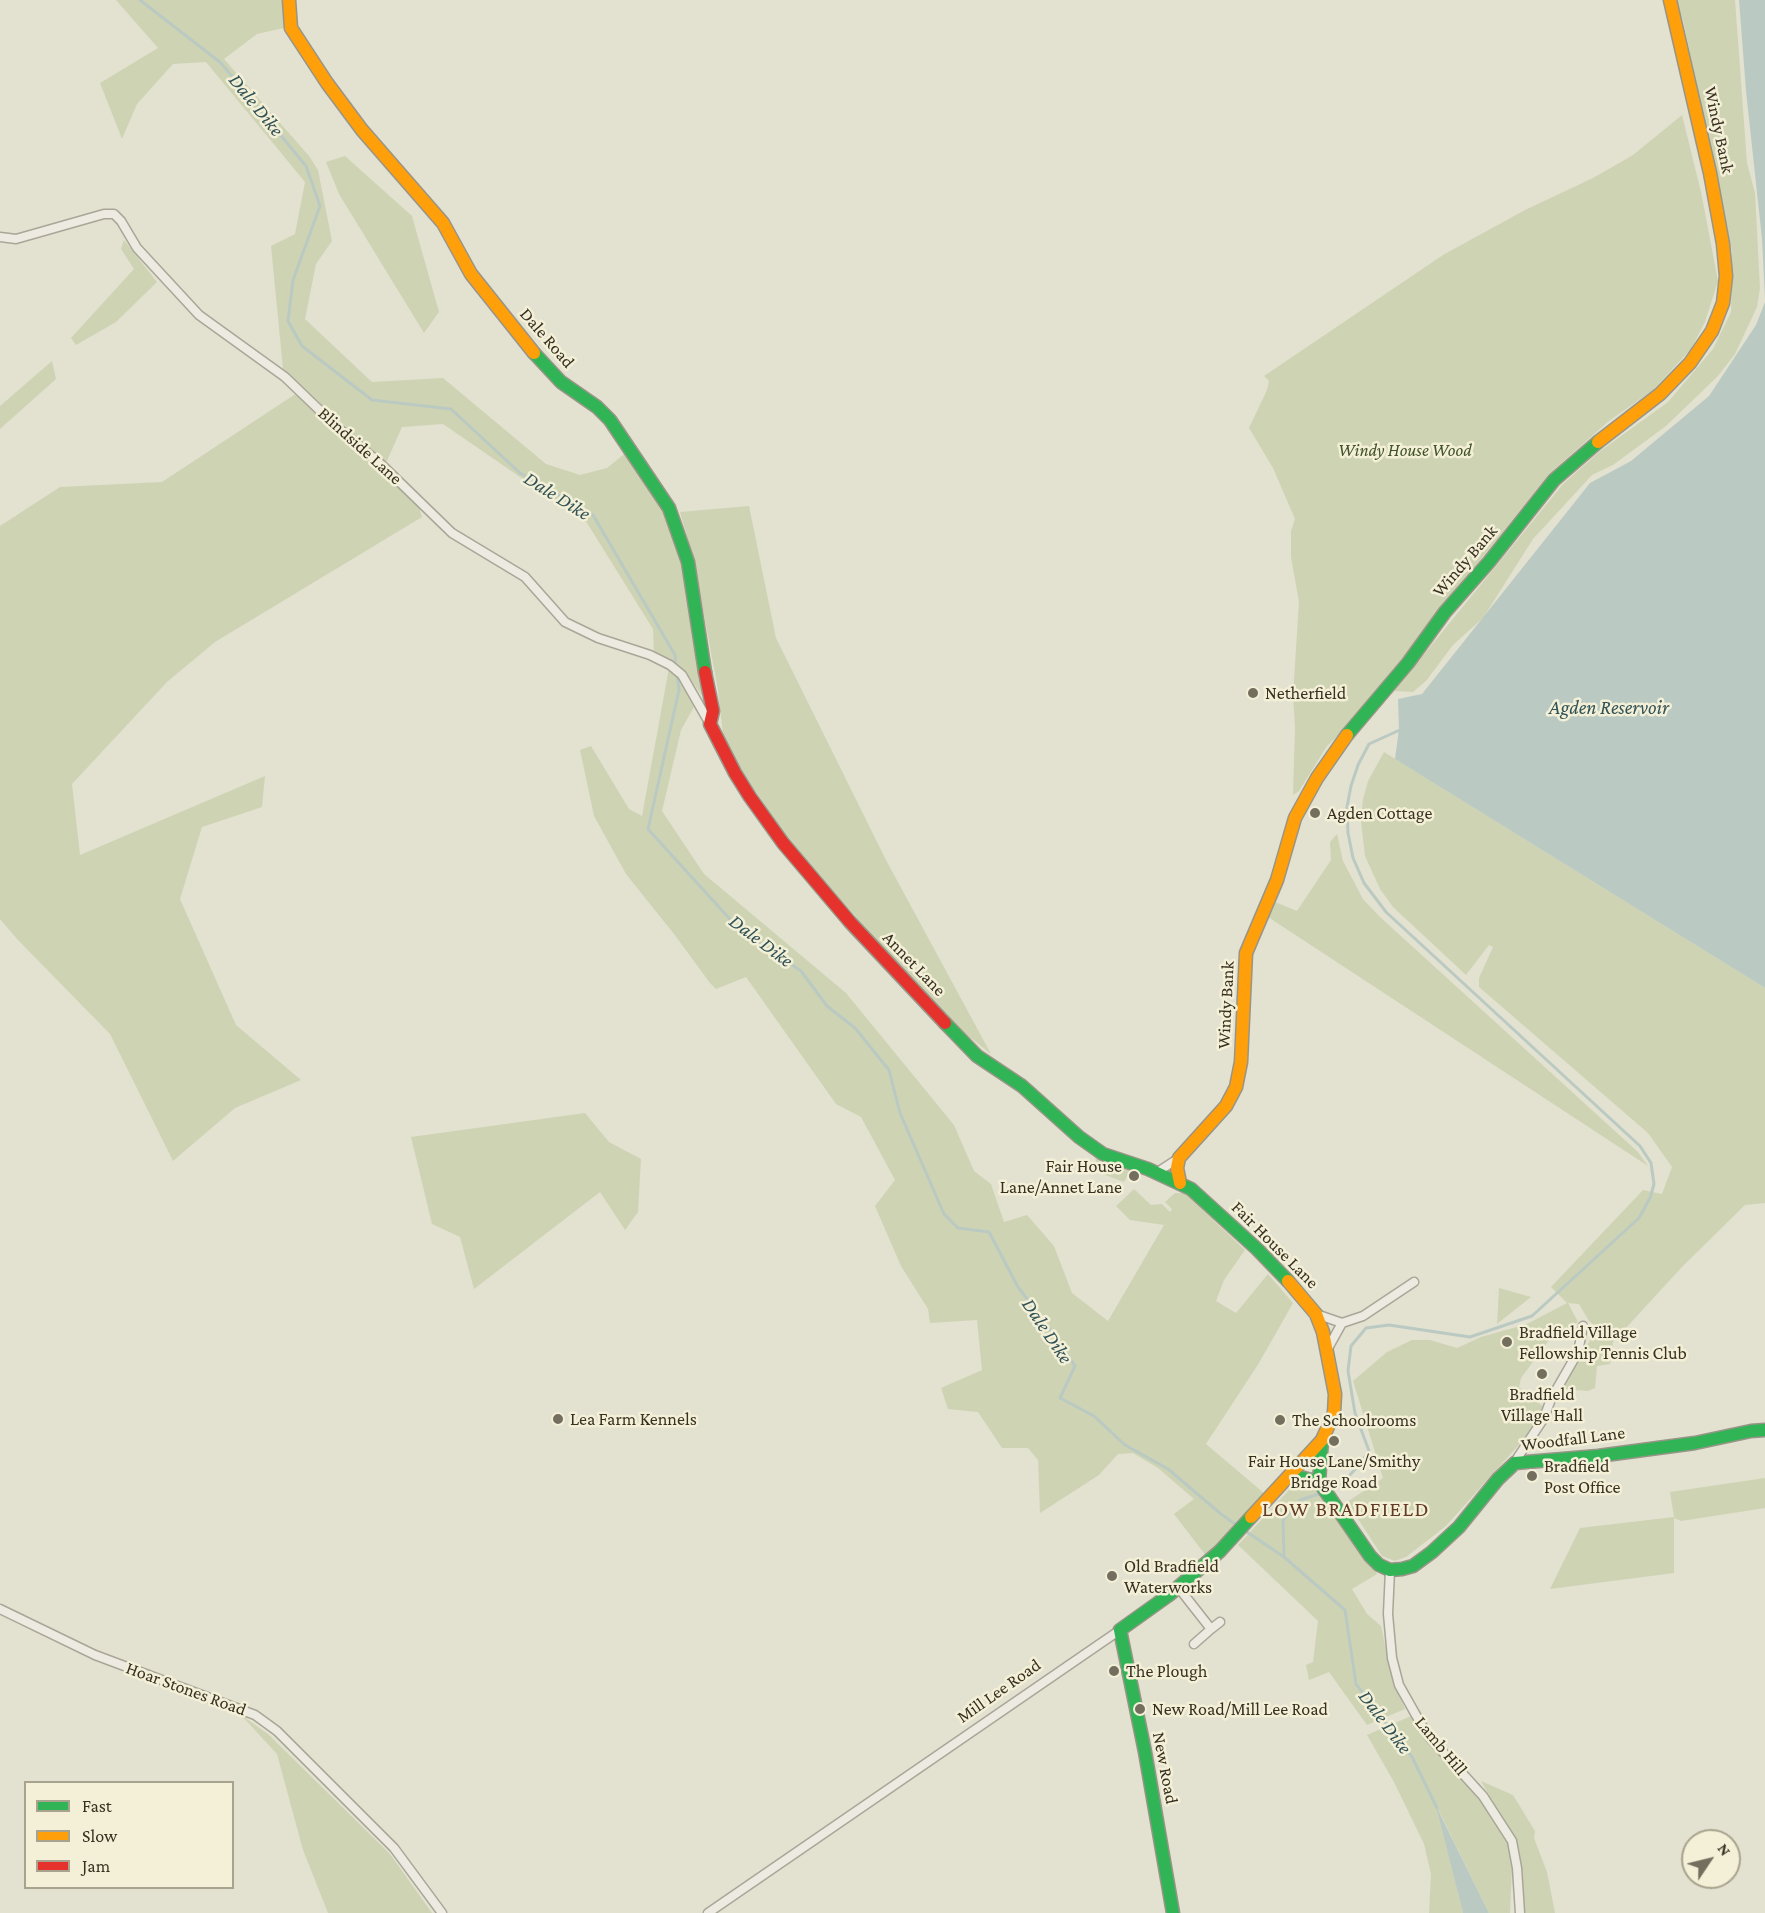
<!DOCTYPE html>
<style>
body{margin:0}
#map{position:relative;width:1765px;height:1913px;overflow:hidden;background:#e3e1d0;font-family:"Crimson Pro",serif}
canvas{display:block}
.legend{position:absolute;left:24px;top:1781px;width:210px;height:108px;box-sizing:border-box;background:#f3f0d7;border:2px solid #a8a38e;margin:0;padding:8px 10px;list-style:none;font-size:18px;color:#383021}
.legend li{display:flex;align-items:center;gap:12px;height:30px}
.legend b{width:30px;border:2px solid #a8a38e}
.north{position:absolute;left:1681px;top:1829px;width:60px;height:60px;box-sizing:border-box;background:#f3f0d7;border:2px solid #a8a38e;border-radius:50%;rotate:55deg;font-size:16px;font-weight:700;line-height:24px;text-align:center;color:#383021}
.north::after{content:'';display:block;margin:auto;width:21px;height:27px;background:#746e5e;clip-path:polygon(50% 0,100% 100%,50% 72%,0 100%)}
</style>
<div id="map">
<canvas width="1765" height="1913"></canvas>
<ul class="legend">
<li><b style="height:8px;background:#30b455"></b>Fast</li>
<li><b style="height:8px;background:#ff9f0a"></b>Slow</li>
<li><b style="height:8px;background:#e5322d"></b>Jam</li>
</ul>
<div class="north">N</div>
</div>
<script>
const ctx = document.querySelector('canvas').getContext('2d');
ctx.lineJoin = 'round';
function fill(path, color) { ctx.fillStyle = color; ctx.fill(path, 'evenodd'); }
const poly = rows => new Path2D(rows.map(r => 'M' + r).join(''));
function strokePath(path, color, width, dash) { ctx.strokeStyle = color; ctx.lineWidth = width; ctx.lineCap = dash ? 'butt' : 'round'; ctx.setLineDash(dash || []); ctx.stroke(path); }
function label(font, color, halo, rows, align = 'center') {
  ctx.font = font + ' "Crimson Pro",serif'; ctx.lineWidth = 5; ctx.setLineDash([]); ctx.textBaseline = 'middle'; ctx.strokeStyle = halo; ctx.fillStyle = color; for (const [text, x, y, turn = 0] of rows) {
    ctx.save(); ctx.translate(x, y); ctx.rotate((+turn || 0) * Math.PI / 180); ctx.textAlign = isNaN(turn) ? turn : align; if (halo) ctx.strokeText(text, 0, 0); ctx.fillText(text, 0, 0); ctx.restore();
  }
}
fill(poly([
 [116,0,283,0,284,28,257,34,224,59,309,156,318,170,332,241,316,264,305,319,372,382,443,378,546,464,580,475,607,468,628,451,664,508,682,564,703,697,683,669,654,653,653,629,587,523,443,424,402,427,386,463,283,369,271,246,295,234,305,182,206,62,173,64,137,104,122,139,100,83,158,48],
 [1676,0,1735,0,1747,163,1755,193,1760,288,1757,307,1735,354,1718,376,1666,426,1613,465,1592,475,1533,539,1483,618,1453,645,1426,681,1413,692,1394,691,1563,484,1599,452,1668,402,1713,349,1731,312,1732,251,1683,20],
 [1682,115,1701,192,1718,281,1705,322,1691,349,1653,390,1609,421,1548,475,1378,689,1348,726,1327,746,1299,791,1293,795,1295,728,1293,695,1299,602,1291,557,1291,531,1295,519,1273,468,1249,428,1267,390,1269,381,1264,376,1443,255,1525,210,1593,178,1633,155],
 [345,156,412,216,439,312,424,333,339,194,326,162],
 [124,240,157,282,116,322,76,345,71,338,134,269,121,249],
 [52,361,56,379,0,429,0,406],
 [297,393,418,504,422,517,215,642,167,682,72,784,80,855,265,776,262,807,202,827,180,899,236,1025,301,1080,235,1108,173,1161,110,1034,17,939,0,919,0,526,60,487,162,482],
 [749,506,776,638,886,860,991,1054,957,1027,908,975,809,864,787,838,724,744,718,690,694,562,680,512],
 [669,668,680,677,694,707,681,730,662,811,704,874,846,993,954,1125,974,1171,991,1184,1004,1222,1027,1215,1054,1246,1072,1293,1108,1321,1164,1225,1130,1220,1116,1206,1134,1189,1151,1205,1162,1204,1170,1212,1172,1209,1165,1202,1175,1193,1185,1193,1245,1250,1224,1280,1216,1301,1236,1313,1268,1274,1293,1303,1259,1363,1206,1444,1265,1494,1207,1557,1174,1514,1194,1499,1158,1468,1133,1453,1118,1454,1099,1475,1040,1513,1038,1460,1028,1448,1002,1448,978,1412,948,1409,941,1388,982,1370,977,1320,930,1323,928,1309,901,1266,875,1206,895,1180,861,1117,836,1104,746,977,716,989,710,983,674,934,626,874,594,816,580,750,591,746,629,809,642,816],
 [1384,752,1765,988,1765,1203,1745,1205,1682,1267,1613,1342,1610,1364,1597,1366,1595,1388,1588,1391,1563,1389,1589,1342,1599,1329,1589,1321,1579,1304,1568,1303,1578,1322,1550,1339,1521,1378,1519,1387,1545,1408,1542,1419,1446,1526,1406,1557,1395,1561,1382,1556,1347,1502,1383,1478,1353,1381,1387,1352,1412,1340,1430,1340,1457,1348,1481,1337,1527,1324,1567,1303,1551,1287,1643,1190,1662,1194,1672,1167,1648,1133,1479,987,1479,978,1493,947,1489,945,1466,975,1393,907,1380,889,1365,856,1361,821,1363,799,1368,781],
 [1337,834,1343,861,1363,899,1380,917,1638,1152,1648,1166,1268,917,1275,902,1297,911,1331,860,1330,842],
 [585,1113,609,1142,641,1159,638,1212,625,1230,600,1192,474,1289,460,1237,432,1224,411,1137],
 [1095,1156,1131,1170,1124,1182,1098,1172],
 [1499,1288,1531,1297,1497,1324],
 [1765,1478,1765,1508,1681,1521,1674,1518,1674,1573,1550,1589,1580,1528,1674,1517,1670,1492],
 [1299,1484,1316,1486,1377,1574,1352,1589,1367,1614,1381,1626,1393,1682,1405,1709,1367,1725,1329,1672,1309,1680,1306,1665,1313,1662,1318,1621,1238,1545,1290,1489],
 [241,1715,268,1734,390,1854,432,1913,328,1913,303,1850,277,1754],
 [1411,1716,1428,1744,1463,1778,1491,1812,1513,1846,1510,1913,1489,1913,1438,1809,1463,1913,1429,1913,1431,1874,1424,1844,1394,1782,1367,1735],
 [1481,1781,1513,1795,1535,1831,1534,1838,1547,1872,1555,1913,1525,1913,1521,1871,1515,1841]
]), '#ced4b3');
fill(poly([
 [1739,0,1765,0,1765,299,1762,239,1746,91],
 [1765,302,1765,988,1395,759,1399,729,1398,699,1422,694,1590,483,1631,461,1709,396,1756,325],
 [1436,1806,1489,1913,1463,1913]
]), '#bacac3');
strokePath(poly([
 [140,0,221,63,306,166,320,206,293,280,288,321,302,346,372,400,451,409,520,473,593,515,675,655,676,668],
 [677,674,679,690,648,829,738,928,801,971,827,1006,855,1028,889,1070,900,1113,944,1214,958,1228,989,1232,1018,1287,1055,1336,1075,1366,1060,1398,1094,1416,1125,1445,1168,1469,1221,1514,1238,1526],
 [1328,1491,1339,1487,1359,1465,1369,1451,1355,1413,1348,1371,1351,1346,1366,1328,1389,1325,1470,1337,1532,1316,1639,1218,1650,1198,1654,1184,1651,1163,1640,1146,1386,912,1364,883,1353,858,1348,833,1347,807,1351,786,1358,765,1369,744,1402,729],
 [1244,1530,1284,1557,1345,1610,1356,1684,1412,1757,1437,1808],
 [1284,1557,1283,1520,1300,1500,1322,1493]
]), '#bacac3', 3);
const street = poly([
 [0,237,16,239,104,214,114,214,121,221,137,248,199,315,285,377,336,426,383,466,452,533,525,577,565,622,598,638,650,655,670,665,682,675,710,724],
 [1156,1173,1179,1158],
 [1316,1314,1342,1323],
 [1327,1350,1342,1323,1363,1316,1414,1282],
 [1515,1463,1518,1457,1544,1418,1551,1399,1578,1352,1583,1326],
 [1390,1570,1388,1614,1392,1658,1399,1685,1421,1724,1431,1739,1483,1796,1512,1841,1517,1868,1520,1913],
 [1178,1587,1211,1629,1220,1622],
 [0,1609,95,1655,255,1715,277,1731,394,1848,442,1913],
 [1194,1644,1211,1629],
 [708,1913,1120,1630]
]);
const fast = poly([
 [534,353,561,382,597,407,610,420,669,508,688,562,705,672],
 [1347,735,1408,663,1445,612,1489,562,1554,480,1598,442],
 [945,1023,977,1056,1022,1086,1079,1137,1103,1154,1148,1169,1191,1189,1257,1249,1288,1281],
 [1292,1475,1319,1482,1370,1556,1379,1565,1390,1570,1402,1569,1413,1566,1432,1552,1459,1527,1498,1479,1515,1463,1598,1456,1695,1443,1751,1431,1765,1430],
 [1319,1482,1322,1440],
 [1173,1913,1145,1752,1120,1630,1169,1595,1220,1551,1251,1517]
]);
const slow = poly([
 [289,0,291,28,327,83,362,130,443,223,471,274,534,353],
 [1598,442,1660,394,1690,363,1712,331,1723,303,1726,276,1723,244,1710,173,1670,0],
 [1180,1183,1177,1168,1179,1158,1226,1106,1236,1087,1241,1062,1246,953,1277,880,1295,818,1317,778,1347,735],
 [1251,1517,1322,1440,1334,1413,1335,1394,1323,1332,1316,1314,1288,1281]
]);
const jam = poly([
 [705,672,713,711,710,724,735,773,750,797,783,843,850,922,945,1023]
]);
strokePath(street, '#a9a698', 11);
strokePath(fast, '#989588', 15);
strokePath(slow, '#989588', 15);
strokePath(jam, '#989588', 15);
strokePath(street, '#eceae1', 8);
strokePath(fast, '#30b455', 12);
strokePath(slow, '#ff9f0a', 12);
strokePath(jam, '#e5322d', 12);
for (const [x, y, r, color] of [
 [1253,693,6,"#746e5e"],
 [1315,813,6,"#746e5e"],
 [1134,1176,6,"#746e5e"],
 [1507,1342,6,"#746e5e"],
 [1542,1374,6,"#746e5e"],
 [558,1419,6,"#746e5e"],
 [1280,1420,6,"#746e5e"],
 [1334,1441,6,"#746e5e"],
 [1532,1476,6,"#746e5e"],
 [1112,1576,6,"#746e5e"],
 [1114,1671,6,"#746e5e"],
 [1140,1709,6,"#746e5e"]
]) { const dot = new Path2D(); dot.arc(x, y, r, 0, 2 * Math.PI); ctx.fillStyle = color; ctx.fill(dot); strokePath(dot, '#f3f0d7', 2); }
label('18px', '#383021', '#f3f0d7', [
 ["Windy Bank",1719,130,78],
 ["Dale Road",547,338,49],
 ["Blindside Lane",360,446,42],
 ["Windy Bank",1465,561,-49],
 ["Annet Lane",914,964,46],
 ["Windy Bank",1226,1005,-87],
 ["Fair House Lane",1275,1245,45],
 ["Woodfall Lane",1573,1439,-7],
 ["Hoar Stones Road",186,1689,20],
 ["Mill Lee Road",999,1691,-35],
 ["Lamb Hill",1441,1746,50],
 ["New Road",1165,1768,79]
]);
label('italic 18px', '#415329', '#f3f0d7', [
 ["Windy House Wood",1405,450]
]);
label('18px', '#383021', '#f3f0d7', [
 ["Netherfield",1265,693],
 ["Agden Cottage",1327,813],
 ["Fair House",1122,1166,"right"],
 ["Lane/Annet Lane",1122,1187,"right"],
 ["Bradfield Village",1519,1332],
 ["Fellowship Tennis Club",1519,1353],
 ["Bradfield",1542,1394,"center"],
 ["Village Hall",1542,1415,"center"],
 ["Lea Farm Kennels",570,1419],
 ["The Schoolrooms",1292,1420],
 ["Fair House Lane/Smithy",1334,1461,"center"],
 ["Bridge Road",1334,1482,"center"],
 ["Bradfield",1544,1466],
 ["Post Office",1544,1487],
 ["Old Bradfield",1124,1566],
 ["Waterworks",1124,1587],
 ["The Plough",1126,1671],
 ["New Road/Mill Lee Road",1152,1709]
], 'left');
label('italic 20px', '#315256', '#f3f0d7', [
 ["Dale Dike",256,105,51],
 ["Dale Dike",557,496,32],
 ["Agden Reservoir",1609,708],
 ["Dale Dike",761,941,37],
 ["Dale Dike",1047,1331,56],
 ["Dale Dike",1385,1722,53]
]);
ctx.letterSpacing = '1.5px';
label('21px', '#613b23', '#f3f0d7', [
 ["LOW BRADFIELD",1346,1510]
]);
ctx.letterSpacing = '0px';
</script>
